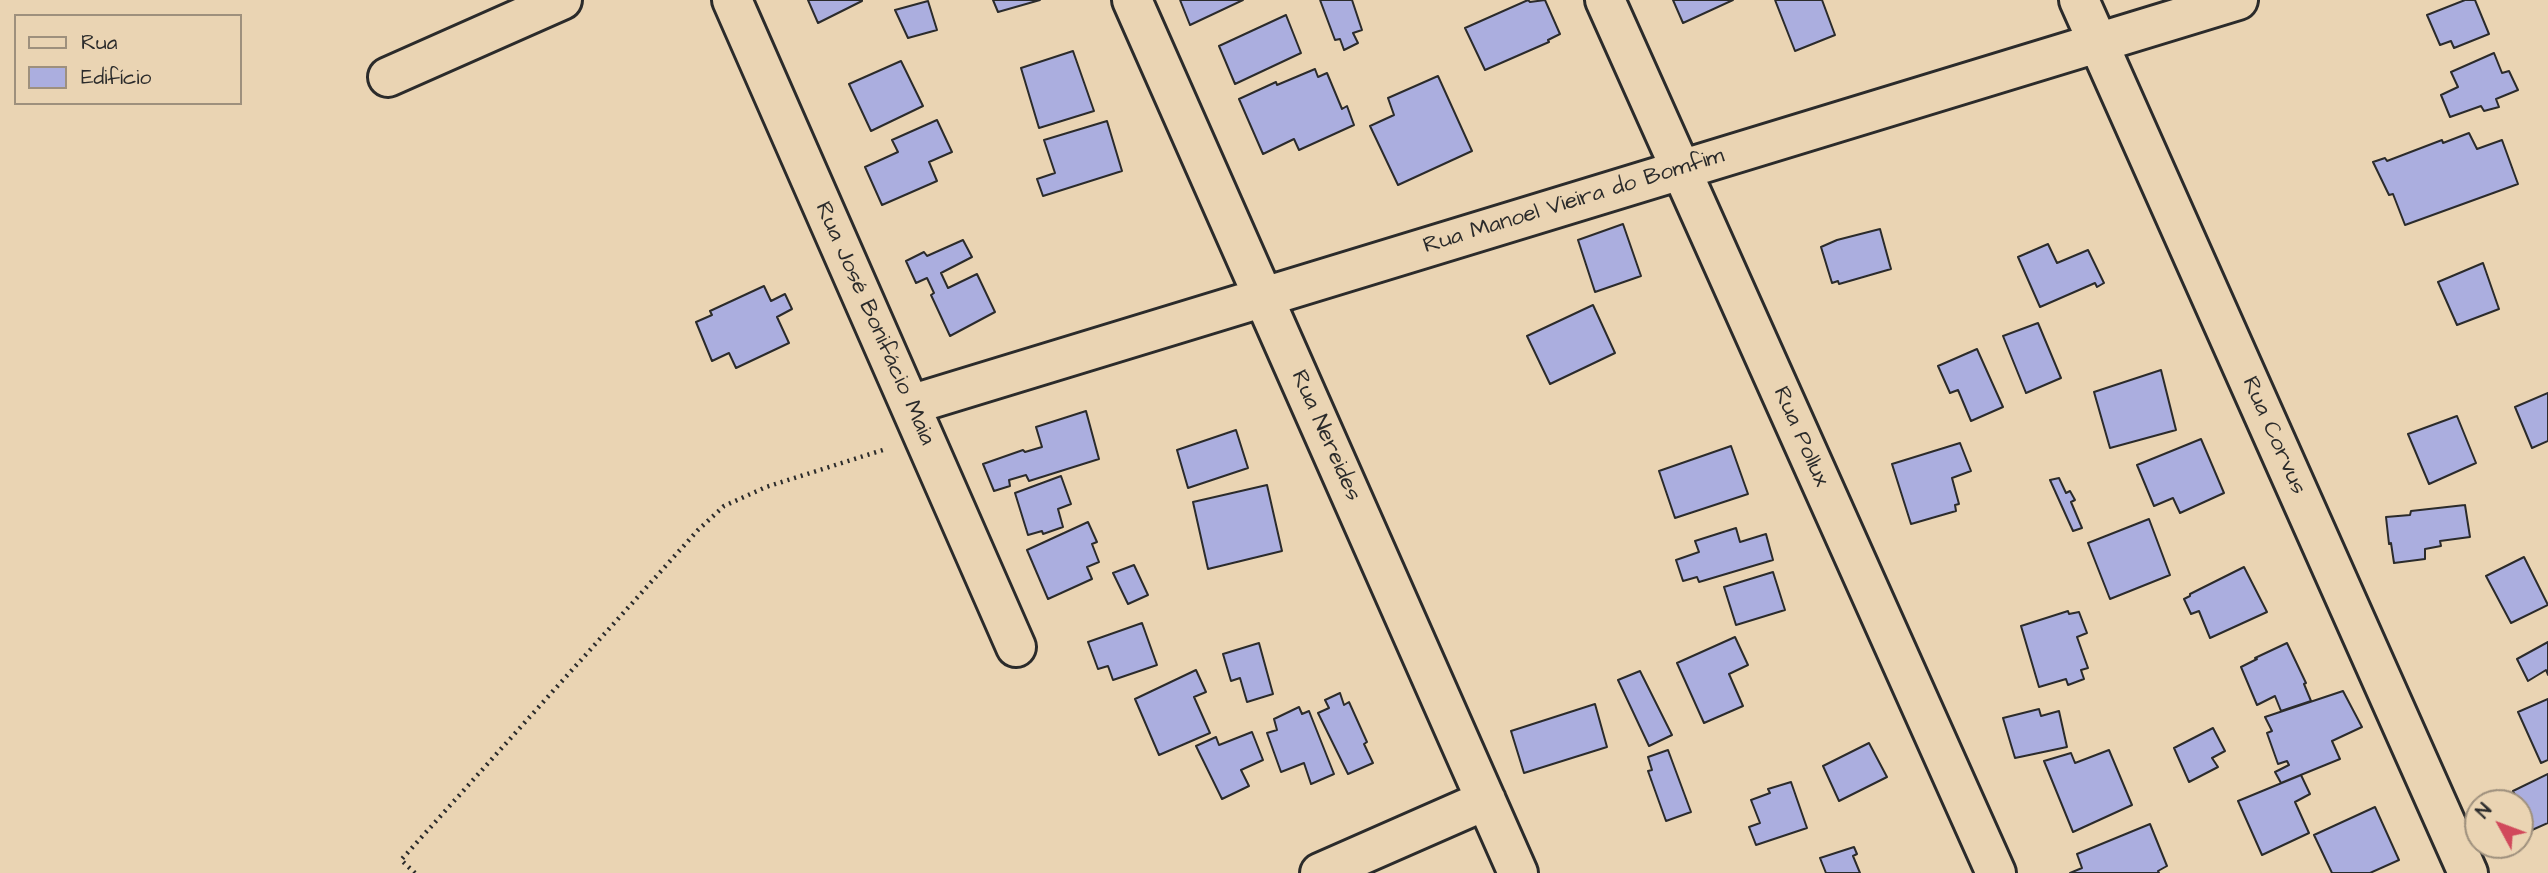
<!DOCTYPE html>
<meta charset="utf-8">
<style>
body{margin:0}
#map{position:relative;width:2548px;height:873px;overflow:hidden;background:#ead4b3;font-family:"Architects Daughter",sans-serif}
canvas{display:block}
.legend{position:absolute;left:14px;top:14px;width:228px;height:91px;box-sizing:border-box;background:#ead4b3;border:2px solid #9e907d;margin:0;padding:9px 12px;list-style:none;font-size:21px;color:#2b2b2b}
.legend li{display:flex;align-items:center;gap:14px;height:35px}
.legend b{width:35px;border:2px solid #9e907d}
.north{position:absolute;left:2464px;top:789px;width:70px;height:70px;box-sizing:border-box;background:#ead4b3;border:2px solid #9e907d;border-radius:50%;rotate:311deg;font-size:19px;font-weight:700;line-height:28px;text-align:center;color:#2b2b2b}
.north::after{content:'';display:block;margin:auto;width:24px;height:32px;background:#d1495b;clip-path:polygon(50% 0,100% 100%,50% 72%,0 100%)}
</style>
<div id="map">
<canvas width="2548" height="873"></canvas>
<ul class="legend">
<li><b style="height:9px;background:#ead4b3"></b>Rua</li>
<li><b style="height:19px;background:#abaedf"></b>Edifício</li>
</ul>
<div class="north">N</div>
</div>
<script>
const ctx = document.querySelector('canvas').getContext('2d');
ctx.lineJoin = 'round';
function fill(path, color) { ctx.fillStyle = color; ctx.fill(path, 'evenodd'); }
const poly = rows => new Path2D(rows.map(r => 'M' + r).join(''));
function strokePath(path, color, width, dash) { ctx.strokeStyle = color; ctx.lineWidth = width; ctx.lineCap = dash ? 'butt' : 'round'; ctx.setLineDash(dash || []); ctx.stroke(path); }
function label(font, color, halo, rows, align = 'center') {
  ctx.font = font + ' "Architects Daughter",sans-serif'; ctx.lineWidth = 5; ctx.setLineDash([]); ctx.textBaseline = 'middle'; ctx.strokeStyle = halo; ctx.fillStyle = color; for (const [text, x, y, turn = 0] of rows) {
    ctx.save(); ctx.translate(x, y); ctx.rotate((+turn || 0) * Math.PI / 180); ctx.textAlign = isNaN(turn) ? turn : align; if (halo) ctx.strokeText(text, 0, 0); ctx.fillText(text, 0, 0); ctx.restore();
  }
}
const building = poly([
 [808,0,862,0,862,1,818,23,808,0],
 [993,0,1040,0,998,12,993,0],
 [1180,0,1243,0,1190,25,1180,0],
 [1320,0,1352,0,1362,30,1353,33,1358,43,1344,50,1340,39,1335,40,1320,0],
 [1528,0,1530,2,1545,0,1560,34,1548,40,1549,42,1485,70,1465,28,1528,0],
 [1673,0,1733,0,1683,23,1673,0],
 [1775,0,1822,0,1835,35,1795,51,1775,0],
 [2465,0,2475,0,2489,34,2454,48,2451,41,2440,45,2427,15,2465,0],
 [928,1,937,30,908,38,895,10,928,1],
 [1286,15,1301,53,1235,84,1219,46,1286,15],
 [1073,51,1094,111,1039,128,1021,68,1073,51],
 [2494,53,2502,73,2509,71,2518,90,2496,99,2499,107,2484,111,2481,106,2450,117,2441,95,2458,87,2451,72,2494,53],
 [901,61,923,106,871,131,849,84,901,61],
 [1315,69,1318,77,1327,73,1342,109,1347,106,1354,125,1299,150,1294,139,1263,154,1239,99,1276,82,1277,85,1315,69],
 [1438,76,1472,151,1398,185,1370,126,1394,115,1388,98,1438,76],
 [937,120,952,152,929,162,937,181,882,205,865,167,898,152,892,140,937,120],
 [1107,121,1122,171,1043,196,1037,179,1055,173,1044,140,1107,121],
 [2469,133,2477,149,2502,140,2518,184,2405,225,2393,194,2389,195,2373,162,2385,158,2387,161,2442,140,2443,143,2469,133],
 [1623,224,1641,276,1595,292,1578,240,1623,224],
 [1880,229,1891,269,1839,284,1838,281,1832,283,1821,247,1837,240,1880,229],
 [963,240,972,257,941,273,948,288,977,274,995,312,950,336,931,295,934,293,927,278,916,283,906,261,924,252,927,256,963,240],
 [2048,244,2057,263,2088,250,2104,283,2097,287,2095,283,2040,307,2018,257,2048,244],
 [2483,263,2499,309,2457,325,2438,282,2483,263],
 [764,286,771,301,785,294,792,309,777,317,789,343,736,368,729,353,712,361,696,322,712,315,710,311,764,286],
 [1593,305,1615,353,1550,384,1527,336,1593,305],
 [2038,323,2061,378,2026,393,2003,336,2038,323],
 [1977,349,2003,407,1971,421,1958,390,1950,393,1938,366,1977,349],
 [2161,370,2176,430,2110,448,2094,392,2161,370],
 [2548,393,2548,441,2532,448,2515,407,2548,393],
 [1086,411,1099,459,1029,481,1026,475,1009,480,1010,486,994,491,983,464,1023,450,1025,452,1042,447,1036,427,1086,411],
 [2457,416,2476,463,2429,484,2408,434,2457,416],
 [1236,430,1248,468,1188,488,1177,450,1236,430],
 [2201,439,2224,493,2180,513,2173,498,2154,506,2137,465,2201,439],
 [1960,443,1971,471,1952,478,1959,504,1955,505,1956,511,1911,524,1892,464,1960,443],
 [1731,446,1748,494,1675,518,1659,471,1731,446],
 [1061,476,1071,504,1058,509,1063,527,1043,534,1042,531,1028,535,1015,493,1061,476],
 [2059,478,2066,493,2070,491,2075,500,2071,502,2082,528,2073,531,2050,480,2059,478],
 [1267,485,1282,551,1208,569,1193,502,1267,485],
 [2465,505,2470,537,2440,541,2441,546,2425,549,2425,559,2394,563,2391,543,2389,544,2386,517,2410,515,2411,511,2465,505],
 [2149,519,2170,575,2110,599,2088,543,2149,519],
 [1088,522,1097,542,1092,544,1099,562,1087,567,1092,579,1048,599,1027,550,1088,522],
 [1736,528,1740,542,1766,534,1773,560,1699,582,1697,577,1683,581,1676,560,1699,552,1695,541,1736,528],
 [2524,557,2548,605,2511,623,2486,576,2524,557],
 [1134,565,1148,595,1128,604,1113,573,1134,565],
 [2244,567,2267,612,2210,638,2199,611,2191,614,2184,599,2190,596,2190,594,2244,567],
 [1773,572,1785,610,1736,625,1724,587,1773,572],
 [2068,611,2069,614,2079,612,2087,633,2077,637,2088,668,2081,670,2084,679,2068,685,2066,679,2039,687,2021,626,2068,611],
 [1142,623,1157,665,1113,680,1108,666,1098,669,1088,642,1142,623],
 [1735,637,1748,665,1729,674,1743,706,1704,723,1677,663,1735,637],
 [2548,642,2548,675,2546,670,2528,681,2517,659,2548,642],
 [1259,643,1273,694,1247,702,1240,678,1231,681,1223,654,1259,643],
 [2287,643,2306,683,2304,684,2311,701,2281,711,2275,696,2257,705,2241,667,2257,659,2255,658,2287,643],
 [1196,670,1206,692,1194,697,1210,733,1159,755,1135,699,1196,670],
 [1640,671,1672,735,1649,746,1618,680,1640,671],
 [2343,691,2362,727,2332,741,2340,759,2281,783,2275,772,2289,765,2287,761,2278,764,2267,733,2272,731,2265,717,2343,691],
 [1340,693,1344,705,1349,702,1367,742,1364,744,1373,763,1348,774,1318,713,1329,708,1325,700,1340,693],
 [2548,699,2548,760,2541,763,2518,712,2548,699],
 [1595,704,1607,747,1524,773,1511,731,1595,704],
 [1299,707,1302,714,1309,711,1334,774,1311,784,1304,763,1281,772,1267,733,1277,730,1274,719,1299,707],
 [2039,709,2041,716,2059,711,2067,747,2015,758,2003,718,2039,709],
 [2213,728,2225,751,2212,758,2218,767,2189,782,2174,748,2213,728],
 [1252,732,1263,760,1241,770,1249,786,1222,799,1196,746,1216,737,1219,745,1252,732],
 [1869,743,1887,777,1839,801,1823,766,1869,743],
 [1668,750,1691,812,1666,821,1648,771,1652,770,1648,757,1668,750],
 [2109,750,2132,805,2073,832,2044,761,2071,753,2075,763,2109,750],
 [2548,774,2548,823,2532,830,2513,791,2548,774],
 [2301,775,2310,794,2295,802,2309,833,2262,855,2238,801,2301,775],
 [1791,782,1807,828,1756,845,1749,827,1760,823,1751,800,1770,793,1768,789,1791,782],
 [2375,807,2399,860,2370,873,2332,873,2314,835,2375,807],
 [2150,824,2167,866,2158,871,2159,873,2070,873,2082,868,2077,854,2150,824],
 [1854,847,1857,854,1853,856,1860,873,1826,873,1820,858,1854,847]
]);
fill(building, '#abaedf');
strokePath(building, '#2b2b2b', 2);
const minor = poly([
 [732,0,1016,647],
 [1132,0,1518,873],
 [1605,0,1996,873],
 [2079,0,2468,873],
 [388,77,562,0],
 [910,405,2238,0],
 [1320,873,1486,800]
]);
strokePath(minor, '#2b2b2b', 44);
strokePath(poly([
 [415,873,401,860,698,530,724,506,766,487,886,449]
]), '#2b2b2b', 4.5, [2, 5]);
strokePath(minor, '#ead4b3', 38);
label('23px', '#2b2b2b', '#ead4b3', [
 ["Rua Manoel Vieira do Bomfim",1574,202,-17],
 ["Rua José Bonifácio Maia",874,324,66],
 ["Rua Nereides",1325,436,66],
 ["Rua Corvus",2273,436,66],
 ["Rua Pollux",1800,437,66]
]);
</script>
